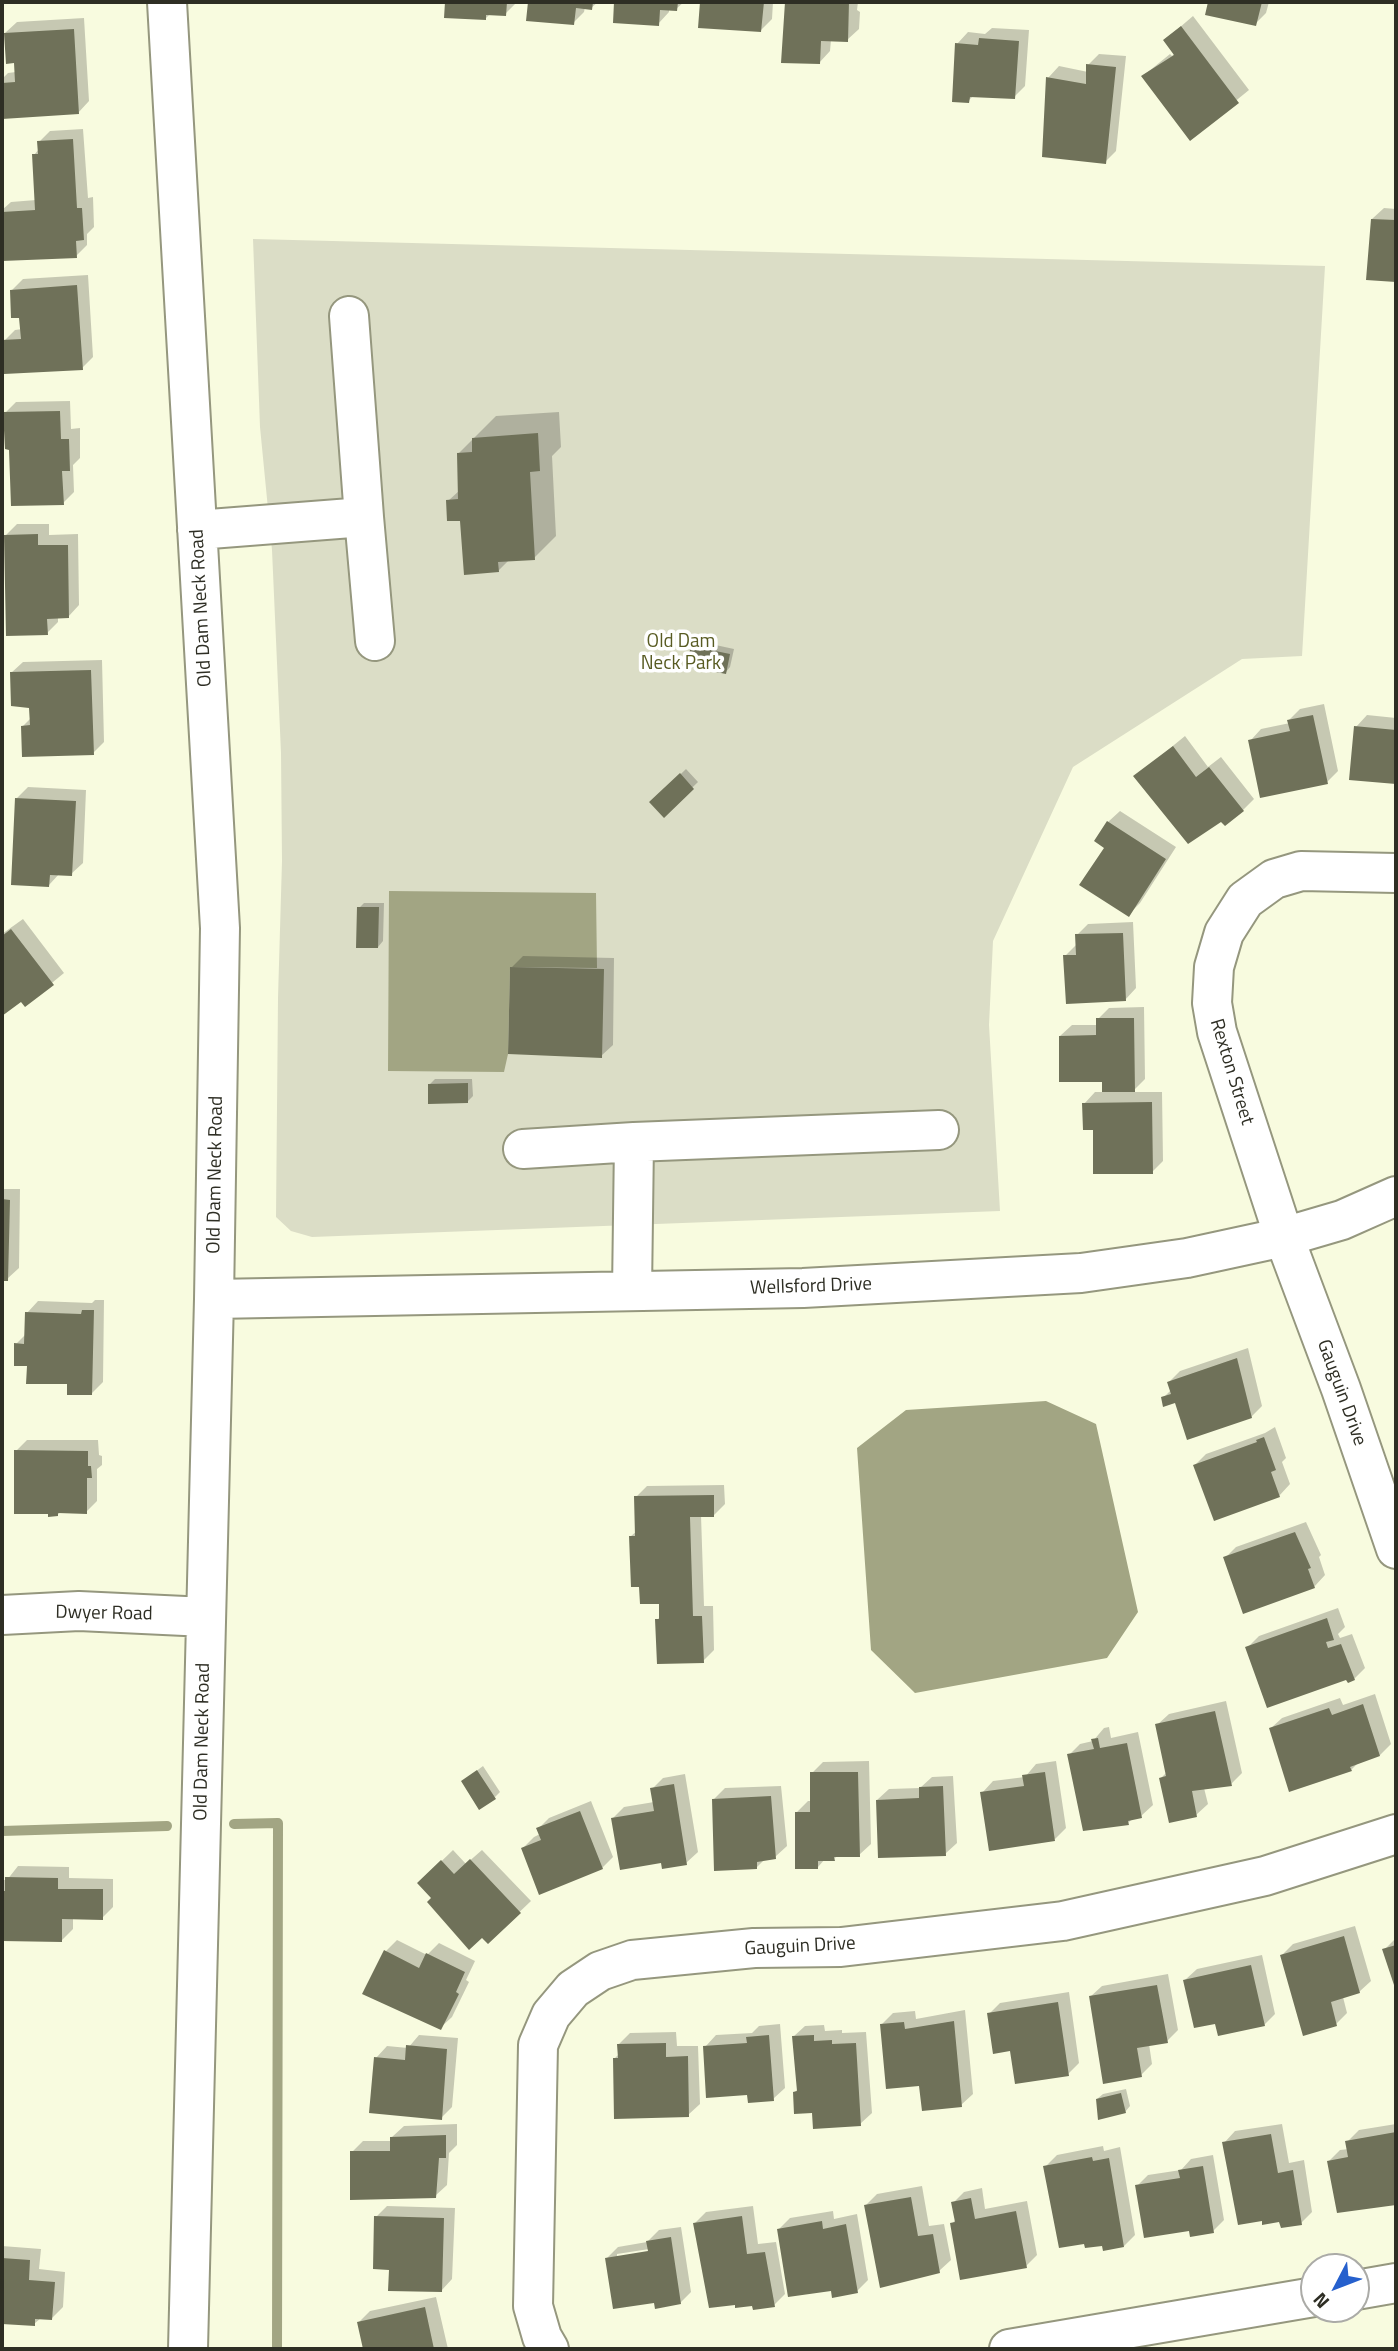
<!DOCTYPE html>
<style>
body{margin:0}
#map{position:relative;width:1398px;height:2351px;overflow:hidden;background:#f8fbdf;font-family:"Titillium Web",sans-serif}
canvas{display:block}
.frame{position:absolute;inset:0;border:4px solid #2e2e24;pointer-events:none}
.north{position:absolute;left:1300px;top:2253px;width:70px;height:70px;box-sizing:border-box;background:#fff;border:2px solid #ababa7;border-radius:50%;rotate:228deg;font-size:19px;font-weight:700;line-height:28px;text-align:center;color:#2e2e24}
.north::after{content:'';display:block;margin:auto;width:24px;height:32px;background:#2660cd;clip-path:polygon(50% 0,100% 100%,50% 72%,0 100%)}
</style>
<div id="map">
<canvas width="1398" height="2351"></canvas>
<div class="frame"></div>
<div class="north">N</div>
</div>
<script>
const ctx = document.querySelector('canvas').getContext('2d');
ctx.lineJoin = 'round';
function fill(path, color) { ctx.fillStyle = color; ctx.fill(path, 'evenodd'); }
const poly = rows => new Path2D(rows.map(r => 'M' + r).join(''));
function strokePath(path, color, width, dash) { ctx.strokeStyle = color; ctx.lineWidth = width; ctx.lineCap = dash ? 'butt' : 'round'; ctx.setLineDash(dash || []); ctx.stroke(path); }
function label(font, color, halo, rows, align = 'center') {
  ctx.font = font + ' "Titillium Web",sans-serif'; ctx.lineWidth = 7; ctx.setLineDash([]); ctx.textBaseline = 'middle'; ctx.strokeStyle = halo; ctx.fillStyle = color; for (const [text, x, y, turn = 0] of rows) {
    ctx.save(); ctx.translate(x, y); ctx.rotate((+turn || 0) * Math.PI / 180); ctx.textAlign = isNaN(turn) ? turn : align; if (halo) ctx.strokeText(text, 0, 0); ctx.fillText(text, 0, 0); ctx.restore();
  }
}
fill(poly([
 [253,239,1325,266,1302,656,1242,659,1073,767,993,941,989,1025,1000,1211,312,1237,291,1231,276,1217,278,998,282,861,281,753,272,550,260,427]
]), '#dbddc6');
fill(poly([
 [389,891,596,893,597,968,510,967,508,1054,504,1072,388,1071],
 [1046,1401,1096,1424,1138,1612,1107,1658,915,1693,871,1650,857,1448,906,1410]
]), '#a2a583');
fill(poly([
 [447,2,517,2,505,14,490,14,485,19,446,16],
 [530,2,598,2,591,8,585,7,584,12,573,23,528,20],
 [616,2,684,2,676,9,669,9,669,12,658,24,615,22],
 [702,2,773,2,772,19,761,30,700,26],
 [787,2,858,2,857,10,860,12,859,29,847,40,831,40,830,51,819,63,782,61],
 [1210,2,1269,2,1266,13,1255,24,1207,13],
 [1193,16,1249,90,1190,138,1143,76,1170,54,1172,56,1175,53,1165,40],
 [84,18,89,101,78,113,2,117,2,79,8,73,16,72,15,62,5,33,17,22],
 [992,28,1029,30,1025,86,1014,97,974,95,968,101,957,44,968,32,985,34],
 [1099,54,1126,56,1116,151,1105,162,1048,78,1059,66,1088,72,1088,65],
 [83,129,88,198,93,197,94,227,87,234,87,245,76,256,2,260,2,210,11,202,36,200,34,155,39,149,39,142,50,131],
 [1384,208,1396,209,1396,281,1368,278,1372,219],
 [88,275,93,357,82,368,4,341,15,330,22,329,21,316,12,290,23,279],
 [70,401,71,429,80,428,80,458,73,465,74,492,63,503,11,449,5,413,16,402],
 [559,412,561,447,552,456,556,536,534,558,509,560,498,571,448,501,460,490,459,453,496,416],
 [17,524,49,524,49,535,78,534,79,605,68,617,58,617,58,622,47,633,5,536],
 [697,641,734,649,730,667,725,673,692,647],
 [102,660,104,742,93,753,23,726,31,718,31,707,11,673,23,662],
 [1324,704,1338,771,1327,782,1250,741,1261,729,1290,723,1289,720,1300,709],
 [1367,715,1396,718,1396,783,1351,778,1356,727],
 [1185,736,1208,767,1221,757,1254,799,1243,810,1136,776],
 [686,769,698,782,664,815,652,802],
 [28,787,86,790,83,863,71,874,60,873,49,885,17,798],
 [1120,811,1176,847,1140,903,1129,914,1106,847,1108,822],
 [364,903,384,903,383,941,378,947,359,908],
 [23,919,64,973,25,1005,21,1000,2,1014,2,934],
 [1133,922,1136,988,1125,1000,1065,956,1077,944,1077,935,1088,924],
 [523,956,614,958,613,1045,601,1056,512,967],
 [1144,1007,1145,1079,1132,1092,1162,1092,1163,1161,1152,1172,1094,1128,1084,1104,1095,1092,1104,1092,1103,1080,1060,1036,1072,1025,1098,1025,1098,1019,1109,1008],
 [435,1079,472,1079,473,1096,468,1101,430,1084],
 [2,1189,20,1189,19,1268,7,1279,2,1279],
 [95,1300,104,1300,103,1382,92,1393,69,1383,16,1344,26,1334,27,1313,38,1301,92,1303],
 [1248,1348,1262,1406,1251,1417,1163,1398,1172,1389,1169,1382,1180,1371],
 [1275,1427,1286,1458,1282,1462,1290,1484,1279,1496,1195,1465,1206,1454,1265,1433],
 [27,1440,98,1440,99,1455,102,1456,102,1465,97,1469,97,1501,86,1512,61,1512,57,1515,16,1451],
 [724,1485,725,1504,714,1515,701,1515,704,1606,713,1606,714,1650,703,1661,657,1620,661,1616,661,1602,640,1585,631,1536,637,1531,636,1497,647,1486],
 [1306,1522,1321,1555,1319,1557,1325,1575,1314,1587,1225,1558,1236,1547],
 [1338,1608,1345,1627,1338,1634,1340,1638,1352,1634,1365,1668,1354,1679,1247,1648,1259,1636],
 [1375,1694,1391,1744,1380,1755,1359,1762,1351,1770,1270,1729,1282,1718,1340,1698,1343,1705],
 [1226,1701,1242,1773,1231,1784,1204,1788,1208,1804,1196,1815,1161,1778,1167,1772,1157,1725,1169,1714],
 [1109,1727,1111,1738,1138,1732,1153,1805,1141,1816,1133,1818,1128,1823,1069,1755,1080,1744,1093,1741,1104,1728],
 [869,1761,871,1844,859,1855,838,1855,834,1859,825,1859,818,1867,797,1812,808,1801,812,1801,812,1773,823,1762],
 [1056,1761,1066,1828,1055,1839,982,1793,993,1781,1025,1777,1036,1764],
 [483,1766,500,1792,495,1797,463,1781],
 [685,1774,698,1852,686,1863,662,1861,613,1818,624,1807,654,1802,652,1789,663,1778],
 [953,1776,957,1843,945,1854,877,1800,889,1789,920,1788,932,1777],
 [781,1786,787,1846,775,1857,765,1859,756,1868,714,1799,725,1788],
 [591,1801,613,1857,602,1868,523,1848,534,1837,540,1834,538,1829,549,1818],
 [453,1850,466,1864,482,1850,531,1901,488,1942,434,1898,419,1883],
 [18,1866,69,1867,69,1878,113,1879,113,1907,102,1918,73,1918,73,1929,62,1940,2,1939,2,1880,7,1880],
 [1355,1926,1371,1981,1359,1992,1343,1997,1347,2013,1336,2024,1282,1955,1293,1944],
 [1396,1938,1396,1987,1384,1950],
 [397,1940,427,1955,439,1943,475,1961,466,1980,469,1982,452,2017,440,2028,386,1951],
 [1262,1955,1275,2014,1264,2025,1216,2022,1185,1980,1197,1969],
 [1168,1974,1178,2030,1167,2041,1149,2044,1152,2064,1141,2075,1090,1997,1102,1986],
 [1069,1992,1079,2063,1068,2074,1011,2049,989,2014,1000,2003],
 [965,2010,973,2094,961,2105,921,2084,882,2024,893,2013,915,2011,916,2019],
 [780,2024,785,2088,773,2099,749,2093,705,2047,716,2035,752,2033,759,2026],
 [824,2025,825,2031,842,2030,842,2033,866,2032,872,2113,860,2124,813,2112,795,2092,798,2089,793,2037,805,2026],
 [676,2032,677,2046,698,2046,700,2104,688,2115,614,2059,619,2054,619,2044,630,2033],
 [419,2035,458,2038,452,2107,441,2118,376,2058,387,2046,408,2048],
 [1126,2089,1130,2106,1125,2112,1097,2099,1103,2094],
 [457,2124,457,2145,449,2153,447,2185,435,2196,352,2152,363,2141,392,2141,392,2137,404,2126],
 [1282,2124,1289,2163,1304,2160,1312,2212,1301,2223,1281,2220,1224,2143,1235,2131],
 [1396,2124,1396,2203,1338,2211,1329,2161,1340,2150,1349,2149,1347,2142,1359,2130],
 [1103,2146,1104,2151,1120,2147,1135,2235,1124,2246,1103,2244,1045,2167,1057,2155],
 [1213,2155,1224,2220,1213,2231,1190,2229,1137,2186,1148,2175,1181,2170,1191,2159],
 [922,2186,929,2226,944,2224,951,2260,939,2271,865,2206,877,2194],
 [982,2188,985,2209,1027,2201,1037,2255,1026,2266,952,2224,956,2219,953,2203,964,2192],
 [387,2206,455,2208,452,2279,441,2291,391,2268,376,2217],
 [753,2206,758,2244,776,2242,785,2294,774,2305,695,2223,706,2212],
 [833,2211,834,2219,857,2214,868,2280,857,2291,833,2289,778,2230,790,2218],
 [681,2227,691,2292,680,2303,656,2301,607,2258,618,2247,647,2242,659,2230],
 [656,2248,657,2251,617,2258,617,2254],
 [2,2246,41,2249,39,2269,65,2272,63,2307,51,2319,41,2318,34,2324,2,2322],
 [436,2297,448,2349,365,2349,358,2323,370,2311]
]), '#0003');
strokePath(poly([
 [234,1824,278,1823,277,2349],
 [2,1831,167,1826]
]), '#a2a583', 10);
fill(poly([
 [445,2,507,2,506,16,486,15,486,20,444,18],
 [528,2,593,2,592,10,576,8,574,25,526,21],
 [614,2,678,2,677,11,660,10,659,26,613,23],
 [700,2,764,2,761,32,698,28],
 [785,2,849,2,848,42,821,41,820,64,781,63],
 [1208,2,1262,2,1256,26,1205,15],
 [1181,26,1239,103,1190,141,1141,76,1174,55,1163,40],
 [74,29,79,114,2,119,2,83,15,82,14,63,6,64,4,33],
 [979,38,1019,41,1015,99,970,97,969,103,952,102,955,43,978,45],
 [1086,64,1116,67,1106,164,1042,157,1046,77,1086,84],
 [73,139,77,208,82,208,84,240,76,241,77,258,2,261,2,212,35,210,32,154,38,154,37,141],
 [1371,219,1396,220,1396,282,1366,280],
 [77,285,83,370,4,374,2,340,21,339,19,318,11,318,10,290],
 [60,411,61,439,69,439,70,471,62,471,64,505,11,506,9,450,5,449,3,412],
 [538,433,540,471,530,472,535,560,498,562,499,572,464,575,460,521,447,521,446,500,458,499,457,453,472,452,472,438],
 [38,534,38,545,68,545,69,618,47,619,48,635,6,636,4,535],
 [691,646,730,654,726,674,686,666],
 [91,670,94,755,22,757,21,726,30,725,29,708,11,706,10,672],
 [1313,715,1328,784,1260,798,1248,740,1290,731,1287,720],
 [1354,726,1396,730,1396,784,1349,780],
 [1173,746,1196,777,1209,767,1244,811,1225,826,1221,822,1188,844,1133,776],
 [680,773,694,789,664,818,649,802],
 [15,798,76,801,72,876,50,875,49,887,11,885],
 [1107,821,1166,859,1129,917,1079,885,1104,848,1094,841],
 [357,907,379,907,378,948,356,948],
 [11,929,54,985,25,1007,21,1002,2,1016,2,936],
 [1123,933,1126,1001,1066,1004,1063,955,1076,955,1075,934],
 [510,967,604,969,602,1058,508,1054],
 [1096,1018,1134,1018,1135,1092,1102,1092,1102,1082,1059,1082,1059,1036,1096,1035],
 [468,1083,468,1103,428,1104,428,1084],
 [1152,1102,1153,1174,1093,1174,1093,1130,1083,1130,1082,1103],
 [2,1199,10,1200,8,1281,2,1281],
 [82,1310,94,1310,92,1395,67,1395,67,1384,26,1384,27,1366,14,1366,14,1343,24,1344,25,1312,81,1314],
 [1237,1358,1252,1418,1187,1440,1175,1403,1163,1407,1161,1397,1171,1394,1167,1382],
 [1264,1437,1276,1470,1271,1472,1280,1497,1214,1521,1193,1465,1257,1442,1256,1440],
 [14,1450,88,1451,88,1466,91,1466,92,1478,87,1478,87,1514,58,1513,58,1516,48,1517,48,1514,14,1514],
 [714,1495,714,1517,690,1517,693,1616,702,1616,704,1663,657,1664,655,1619,659,1619,659,1604,640,1604,639,1587,631,1587,629,1536,635,1536,634,1496],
 [1295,1532,1311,1568,1308,1569,1315,1588,1243,1614,1223,1557],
 [1327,1618,1334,1640,1326,1642,1328,1648,1341,1644,1355,1680,1348,1683,1346,1680,1267,1708,1245,1647],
 [1363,1704,1380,1756,1350,1767,1352,1771,1289,1792,1269,1728,1329,1708,1332,1715],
 [1215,1711,1232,1786,1192,1791,1197,1817,1169,1823,1159,1778,1166,1776,1155,1724],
 [1098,1738,1100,1748,1127,1743,1142,1818,1128,1821,1129,1825,1083,1831,1067,1754,1094,1749,1091,1739],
 [477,1770,496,1799,479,1810,461,1781],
 [810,1772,858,1772,860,1857,834,1857,835,1861,818,1861,818,1869,795,1869,795,1812,810,1812],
 [1045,1772,1055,1841,989,1851,980,1792,1024,1786,1022,1775],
 [674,1784,687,1865,662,1869,661,1863,620,1870,611,1818,654,1811,650,1788],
 [943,1786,946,1856,878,1858,876,1800,919,1798,919,1787],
 [771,1796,776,1859,757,1862,757,1869,714,1871,712,1799],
 [580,1811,603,1869,539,1895,521,1848,541,1840,536,1828],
 [470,1859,521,1913,488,1944,482,1938,469,1950,427,1902,431,1898,417,1883,441,1860,454,1874],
 [5,1877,58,1878,58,1889,103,1889,103,1920,62,1919,62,1942,2,1941,2,1891,5,1891],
 [1344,1936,1360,1993,1331,2002,1337,2026,1303,2036,1280,1955],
 [1396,1945,1396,1991,1382,1949],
 [384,1950,419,1968,426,1953,465,1972,456,1992,459,1994,441,2030,362,1994],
 [1251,1965,1265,2026,1218,2036,1215,2024,1194,2028,1183,1980],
 [1157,1985,1168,2043,1137,2048,1142,2077,1103,2084,1089,1996],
 [1058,2002,1069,2076,1015,2084,1010,2051,993,2054,987,2013],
 [954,2021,962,2107,922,2111,919,2086,886,2089,880,2024,904,2022,905,2029],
 [769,2035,774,2101,748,2103,747,2095,706,2098,703,2046,747,2043,746,2037],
 [814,2035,814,2041,832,2040,832,2044,856,2043,861,2126,813,2129,812,2113,794,2114,793,2092,797,2091,792,2036],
 [666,2043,666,2057,688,2056,689,2117,614,2119,613,2058,618,2058,617,2044],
 [406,2045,447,2049,442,2120,369,2113,374,2057,405,2060],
 [1121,2093,1126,2113,1098,2120,1096,2099],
 [1396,2132,1396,2205,1337,2213,1327,2161,1348,2157,1345,2141],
 [1271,2134,1278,2173,1293,2170,1302,2225,1281,2228,1279,2222,1262,2225,1262,2221,1238,2225,1222,2142],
 [446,2135,446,2158,439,2158,436,2198,350,2200,350,2151,390,2151,390,2137],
 [1092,2157,1093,2161,1109,2158,1124,2247,1103,2251,1102,2246,1085,2248,1084,2244,1059,2248,1043,2166],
 [1203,2166,1214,2233,1190,2237,1189,2231,1144,2238,1135,2185,1180,2178,1178,2170],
 [911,2197,918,2236,933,2234,940,2273,880,2288,864,2205],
 [971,2198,975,2219,1016,2211,1027,2268,960,2280,950,2223,955,2222,951,2202],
 [374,2216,444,2218,442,2292,388,2291,389,2270,373,2269],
 [742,2216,747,2254,765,2252,775,2307,753,2310,752,2306,735,2308,735,2305,709,2308,693,2223],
 [822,2221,823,2229,846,2224,858,2293,832,2298,831,2291,788,2297,777,2229],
 [671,2237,681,2304,655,2309,654,2303,613,2309,605,2258,648,2251,646,2241],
 [2,2258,30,2260,29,2280,55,2282,52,2320,35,2319,35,2326,2,2324],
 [425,2307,434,2349,363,2349,357,2322]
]), '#6f7159');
const minor = poly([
 [167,2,220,928,214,1299,188,2349],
 [349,316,364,517],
 [197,530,364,517,375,641],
 [1396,873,1301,871,1274,879,1245,900,1224,933,1214,967,1212,1003,1217,1032,1284,1237,1341,1389,1396,1549],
 [523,1149,634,1142],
 [632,1291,634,1142,939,1130],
 [214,1299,803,1288,1081,1273,1187,1258,1284,1237,1342,1220,1396,1196],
 [2,1615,79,1611,206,1617],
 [1356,2290,1396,2283],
 [549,2349,542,2337,533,2306,538,2045,551,2015,573,1989,600,1971,632,1960,754,1948,841,1947,1063,1921,1265,1876,1396,1834],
 [1009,2349,1314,2297]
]);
strokePath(minor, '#95977e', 42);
strokePath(minor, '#fff', 38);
label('19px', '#2e2e24', '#fff', [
 ["Old Dam Neck Road",202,608,-93],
 ["Rexton Street",1231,1072,73],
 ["Old Dam Neck Road",216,1175,-89],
 ["Wellsford Drive",811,1287,-2],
 ["Gauguin Drive",1341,1393,70],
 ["Dwyer Road",104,1614,1],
 ["Old Dam Neck Road",203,1742,-89],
 ["Gauguin Drive",800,1947,-3]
]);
label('19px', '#585b22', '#fff', [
 ["Old Dam",681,642],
 ["Neck Park",681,664]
]);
</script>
